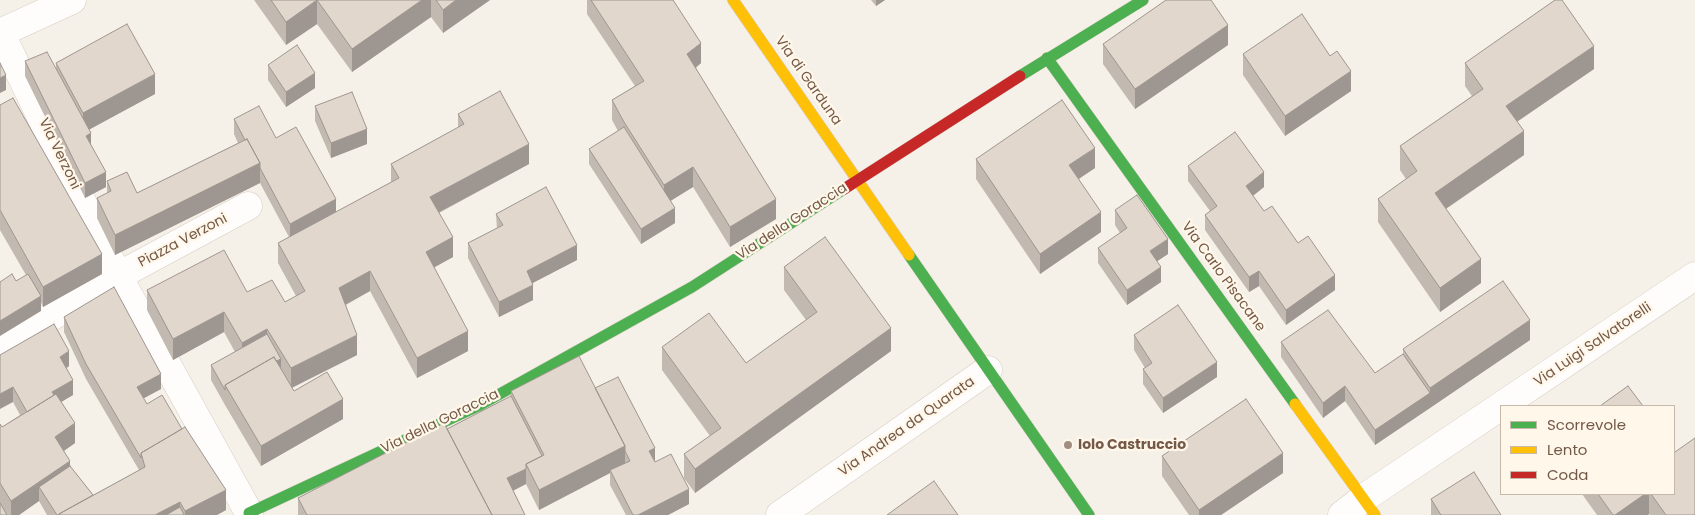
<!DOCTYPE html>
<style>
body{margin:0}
#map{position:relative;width:1695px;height:515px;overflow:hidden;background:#f6f1e8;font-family:Poppins,sans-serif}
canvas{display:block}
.legend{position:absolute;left:1500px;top:405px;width:175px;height:90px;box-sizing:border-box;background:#fff7e9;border:1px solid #c7b8a9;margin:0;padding:6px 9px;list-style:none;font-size:15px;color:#745948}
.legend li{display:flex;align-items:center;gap:10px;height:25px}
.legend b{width:25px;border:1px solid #c7b8a9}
</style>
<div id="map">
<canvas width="1695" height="515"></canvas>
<ul class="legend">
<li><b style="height:6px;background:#4caf50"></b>Scorrevole</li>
<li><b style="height:6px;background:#ffc107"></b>Lento</li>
<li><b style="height:6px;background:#c62828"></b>Coda</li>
</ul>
</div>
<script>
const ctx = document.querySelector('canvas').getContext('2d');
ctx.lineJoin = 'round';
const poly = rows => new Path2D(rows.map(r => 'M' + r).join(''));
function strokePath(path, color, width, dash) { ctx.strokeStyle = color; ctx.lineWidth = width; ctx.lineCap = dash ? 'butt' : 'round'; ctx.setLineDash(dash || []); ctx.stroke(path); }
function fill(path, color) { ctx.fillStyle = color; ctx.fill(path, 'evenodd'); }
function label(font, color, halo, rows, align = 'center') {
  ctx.font = font + ' Poppins,sans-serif'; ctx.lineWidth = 4.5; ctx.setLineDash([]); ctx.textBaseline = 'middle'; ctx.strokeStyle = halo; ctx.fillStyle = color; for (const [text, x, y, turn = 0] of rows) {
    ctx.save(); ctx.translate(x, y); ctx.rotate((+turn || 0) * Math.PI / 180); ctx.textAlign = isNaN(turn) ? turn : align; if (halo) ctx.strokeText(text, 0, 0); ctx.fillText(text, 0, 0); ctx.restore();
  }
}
const street = poly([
 [0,32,118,276,249,513],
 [0,33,72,0],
 [0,348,118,276,248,206],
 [780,515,988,370],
 [1342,515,1364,498,1695,276]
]);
const fast = poly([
 [1047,58,1295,404],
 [1020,76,1143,0],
 [909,255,1089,515],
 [251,515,249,513,480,405,692,287,844,189]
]);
const slow = poly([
 [733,0,909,255],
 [1295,404,1375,515]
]);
const jam = poly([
 [844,189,1020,76]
]);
strokePath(street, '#d6ccc3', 29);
strokePath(fast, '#d7cdc5', 12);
strokePath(slow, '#d7cdc5', 12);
strokePath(jam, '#d7cdc5', 12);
strokePath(street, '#fefdfc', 28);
strokePath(fast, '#4caf50', 11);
strokePath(slow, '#ffc107', 11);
strokePath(jam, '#c62828', 11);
fill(poly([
 [254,0,490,0,443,33,431,17,352,72,317,24,286,45],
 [587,0,673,0,701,63,696,68,776,219,730,247,693,187,670,201,675,223,641,244,589,164,589,149,618,131,612,120,612,100,635,86,587,14],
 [871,0,885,0,876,6],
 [1103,44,1228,45,1135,109,1103,64],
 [1243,54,1330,56,1351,91,1285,136,1243,75],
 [25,61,56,68,56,63,155,94,89,129,91,146,106,187,85,198,25,76],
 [1465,63,1594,69,1517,122,1524,155,1446,209,1481,283,1440,312,1378,222,1378,199,1406,179,1400,170,1400,146,1472,96,1465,86],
 [268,65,315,88,286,107,268,80],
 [0,105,102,274,43,307,41,302,41,311,26,275,0,230],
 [315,106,367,144,331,158,315,121],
 [458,114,529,164,439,213,453,257,434,267,468,351,417,378,370,291,346,305,357,355,292,388,294,391,343,419,261,466,225,405,211,380,211,365,235,352,224,332,173,360,147,310,147,290,247,292,285,302,296,296,278,263,278,243,289,237,260,183,115,255,97,218,97,198,107,193,107,181,137,193,238,143,234,134,234,119,276,138,336,212,391,182,391,164,458,128],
 [976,159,1095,168,1079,179,1101,232,1040,274,976,179],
 [1188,166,1264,187,1253,196,1264,211,1298,243,1335,290,1286,325,1259,286,1249,292,1205,230,1205,215,1210,211,1188,181],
 [1115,210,1168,254,1157,261,1161,282,1127,305,1098,263,1098,248,1120,233,1115,225],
 [496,214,577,260,532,283,533,300,499,317,468,258,468,243,497,229],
 [784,267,891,351,695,493,684,478,684,454,710,436,662,370,662,347,746,363,806,320,784,290],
 [64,317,161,389,143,398,147,404,226,510,217,515,47,515,39,501,19,515,0,515,0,424,2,427,20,415,13,402,0,355,69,366,67,368,73,395,61,402,75,443,64,451,70,466,93,495,139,470,86,379,64,332],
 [1134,335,1217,377,1163,413,1143,384,1143,369,1145,368,1134,350],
 [1530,340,1375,445,1345,401,1323,418,1281,357,1281,342,1375,373,1403,354,1403,349],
 [595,388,689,504,668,515,626,515,610,485,610,473,539,510,526,484,513,490,525,515,298,515,298,498,447,429,511,396,511,391],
 [1162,456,1283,473,1221,515,1189,515,1162,476],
 [1582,494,1674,494,1695,515,1650,515,1649,514,1648,515,1597,515],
 [1431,499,1501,515,1431,515]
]), '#c2b9b0');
fill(poly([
 [317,0,317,24,286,45,286,22],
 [422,0,431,0,431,17,352,72,352,49],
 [456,0,490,0,443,33,443,10],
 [876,0,885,0,876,6],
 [1228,25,1228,45,1135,109,1135,89],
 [701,43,701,63,687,74,687,54],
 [1594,46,1594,69,1506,129,1506,106],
 [1351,71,1351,91,1285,136,1285,116],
 [315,73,315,88,286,107,286,92],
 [155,74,155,94,83,133,83,113],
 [6,75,6,90,0,93,0,78],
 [367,129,367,144,331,158,331,143],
 [1524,131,1524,155,1435,216,1435,193],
 [91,133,91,148,86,136],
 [529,144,529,164,430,217,430,197],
 [1095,148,1095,168,1069,185,1069,165],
 [260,163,260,183,115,255,115,235],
 [693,167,693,187,664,205,664,185],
 [106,172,106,187,85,198,85,183],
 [1264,172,1264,187,1246,201,1246,186],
 [336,199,336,214,290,239,290,224],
 [776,199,776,219,730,247,730,227],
 [675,208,675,223,641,244,641,229],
 [1101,212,1101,232,1040,274,1040,254],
 [453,237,453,257,426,272,426,252],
 [1168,239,1168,254,1150,266,1150,251],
 [577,245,577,260,527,286,527,271],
 [102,254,102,274,43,307,43,287],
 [1481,259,1481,283,1440,312,1440,288],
 [1161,267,1161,282,1127,305,1127,290],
 [370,271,370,291,339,308,339,288],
 [1259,271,1259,286,1249,292,1249,277],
 [1335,275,1335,290,1286,325,1286,310],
 [533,285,533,300,499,317,499,302],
 [41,296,41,311,0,336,0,321],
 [224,312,224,332,173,360,173,339],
 [1530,320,1530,340,1430,408,1430,388],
 [891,328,891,351,695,493,695,469],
 [267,329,267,349,242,363,242,343],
 [468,331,468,351,417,378,417,358],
 [357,335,357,355,291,388,291,368],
 [69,351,69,366,60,372,60,357],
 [281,359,281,374,227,389],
 [1217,362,1217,377,1163,413,1163,398],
 [161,374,161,389,137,402,137,387],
 [73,380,73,395,56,405,52,392],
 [1345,386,1345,401,1323,418,1323,403],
 [13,387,13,402,0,409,0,394],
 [1430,393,1430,408,1375,445,1375,430],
 [343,399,343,419,261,466,261,446],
 [75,423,75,443,55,457,55,437],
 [625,446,625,466,610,470,610,473,539,510,539,490],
 [655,448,655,463,649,451],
 [1283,453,1283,473,1221,515,1199,515,1199,510],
 [70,461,70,481,39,487,39,501,19,515,11,515,11,501],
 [526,469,526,484,507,494,507,478],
 [689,489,689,504,668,515,638,515],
 [226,490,226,510,217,515,185,515,185,511],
 [1645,494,1649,494,1649,514,1648,515,1615,515],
 [180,502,180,515,155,515]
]), '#9e9690');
const building = poly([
 [271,0,422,0,352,49,317,0,286,22,271,0],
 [436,0,456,0,443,10,436,0],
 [591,0,673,0,701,43,687,54,776,199,730,227,693,167,664,185,624,122,612,100,644,81,591,0],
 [1166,0,1211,0,1228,25,1135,89,1103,44,1166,0],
 [1555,0,1562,0,1594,46,1506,106,1524,131,1435,193,1481,259,1440,288,1378,199,1417,171,1400,146,1483,89,1465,63,1555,0],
 [1302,14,1330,56,1337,51,1351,71,1285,116,1243,54,1302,14],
 [127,24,155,74,83,113,56,63,127,24],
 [297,45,315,73,286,92,268,65,297,45],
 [47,52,91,133,86,136,106,172,85,183,25,61,47,52],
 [0,63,6,75,0,78,0,63],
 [500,91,529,144,430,197,453,237,426,252,468,331,417,358,370,271,339,288,357,335,291,368,267,329,242,343,224,312,173,339,147,290,224,250,247,292,272,280,285,302,305,291,278,243,399,178,391,164,464,124,458,114,500,91],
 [352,92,367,129,331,143,315,106,352,92],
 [13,98,102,254,43,287,0,210,0,105,13,98],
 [1062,100,1095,148,1069,165,1101,212,1040,254,976,159,1062,100],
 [259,106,276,138,296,127,336,199,290,224,260,168,260,163,247,139,245,140,234,119,259,106],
 [624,127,675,208,641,229,589,149,624,127],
 [1235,132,1264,172,1246,186,1264,211,1272,206,1298,243,1308,236,1335,275,1286,310,1259,271,1249,277,1205,215,1217,206,1188,166,1235,132],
 [247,139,260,163,115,235,97,198,111,191,107,181,127,172,137,193,247,139],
 [546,187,577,245,527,271,533,285,499,302,468,243,503,225,496,214,546,187],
 [1137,195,1168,239,1150,251,1161,267,1127,290,1098,248,1127,228,1115,210,1137,195],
 [825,237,891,328,695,469,684,454,721,428,662,347,709,313,746,363,817,312,784,267,825,237],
 [12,274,16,281,28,274,41,296,0,321,0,282,12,274],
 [1503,281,1530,320,1430,388,1403,349,1503,281],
 [114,287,161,374,137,387,147,404,162,395,182,429,141,453,141,458,86,364,64,317,114,287],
 [1178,305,1217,362,1163,398,1143,369,1152,363,1134,335,1178,305],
 [1328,310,1375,373,1403,354,1430,393,1375,430,1345,386,1323,403,1281,342,1328,310],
 [54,324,69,351,60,357,73,380,52,392,54,395,27,412,13,387,0,394,0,355,54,324],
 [267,334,281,359,276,361,274,357,225,385,225,390,211,365,267,334],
 [579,356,625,446,539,490,526,464,544,455,511,391,579,356],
 [274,357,294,391,327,372,343,399,261,446,225,385,274,357],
 [618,377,655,448,649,451,655,462,671,454,689,489,638,515,633,515,610,470,630,461,625,451,625,446,595,388,618,377],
 [1628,386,1643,406,1600,406,1628,386],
 [56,394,75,423,55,437,70,461,11,501,0,483,0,424,2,427,56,394],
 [511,396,542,456,526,464,526,469,507,478,525,515,492,515,447,429,511,396],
 [1246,399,1283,453,1199,510,1162,456,1246,399],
 [444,423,492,515,307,515,298,498,444,423],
 [185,427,226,490,185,511,180,502,155,515,60,515,59,514,145,467,141,453,185,427],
 [1695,438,1695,515,1666,515,1651,494,1674,494,1674,450,1675,452,1695,438],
 [70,466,93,495,59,514,59,515,57,515,39,487,70,466],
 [1474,472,1501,515,1441,515,1431,499,1474,472],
 [934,481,958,515,887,515,934,481],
 [1598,494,1645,494,1615,515,1613,515,1598,494],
 [0,503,7,515,0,515,0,503],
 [180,507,184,515,166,515,180,507]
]);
fill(building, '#e1d7cd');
strokePath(building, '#9e9690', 1);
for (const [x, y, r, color] of [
 [1068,445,5,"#a28e80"]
]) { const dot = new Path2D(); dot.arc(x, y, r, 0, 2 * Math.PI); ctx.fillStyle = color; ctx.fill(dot); strokePath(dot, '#fff7e9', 2); }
label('14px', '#745948', '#fff7e9', [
 ["Via di Garduna",808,81,55],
 ["Via Verzoni",59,154,64],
 ["Via della Goraccia",792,222,-33],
 ["Piazza Verzoni",183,241,-28],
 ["Via Carlo Pisacane",1223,277,54],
 ["Via Luigi Salvatorelli",1593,345,-34],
 ["Via della Goraccia",440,422,-26],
 ["Via Andrea da Quarata",907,427,-35]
]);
label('bold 14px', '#745948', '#fff7e9', [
 ["Iolo Castruccio",1078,445]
], 'left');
</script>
